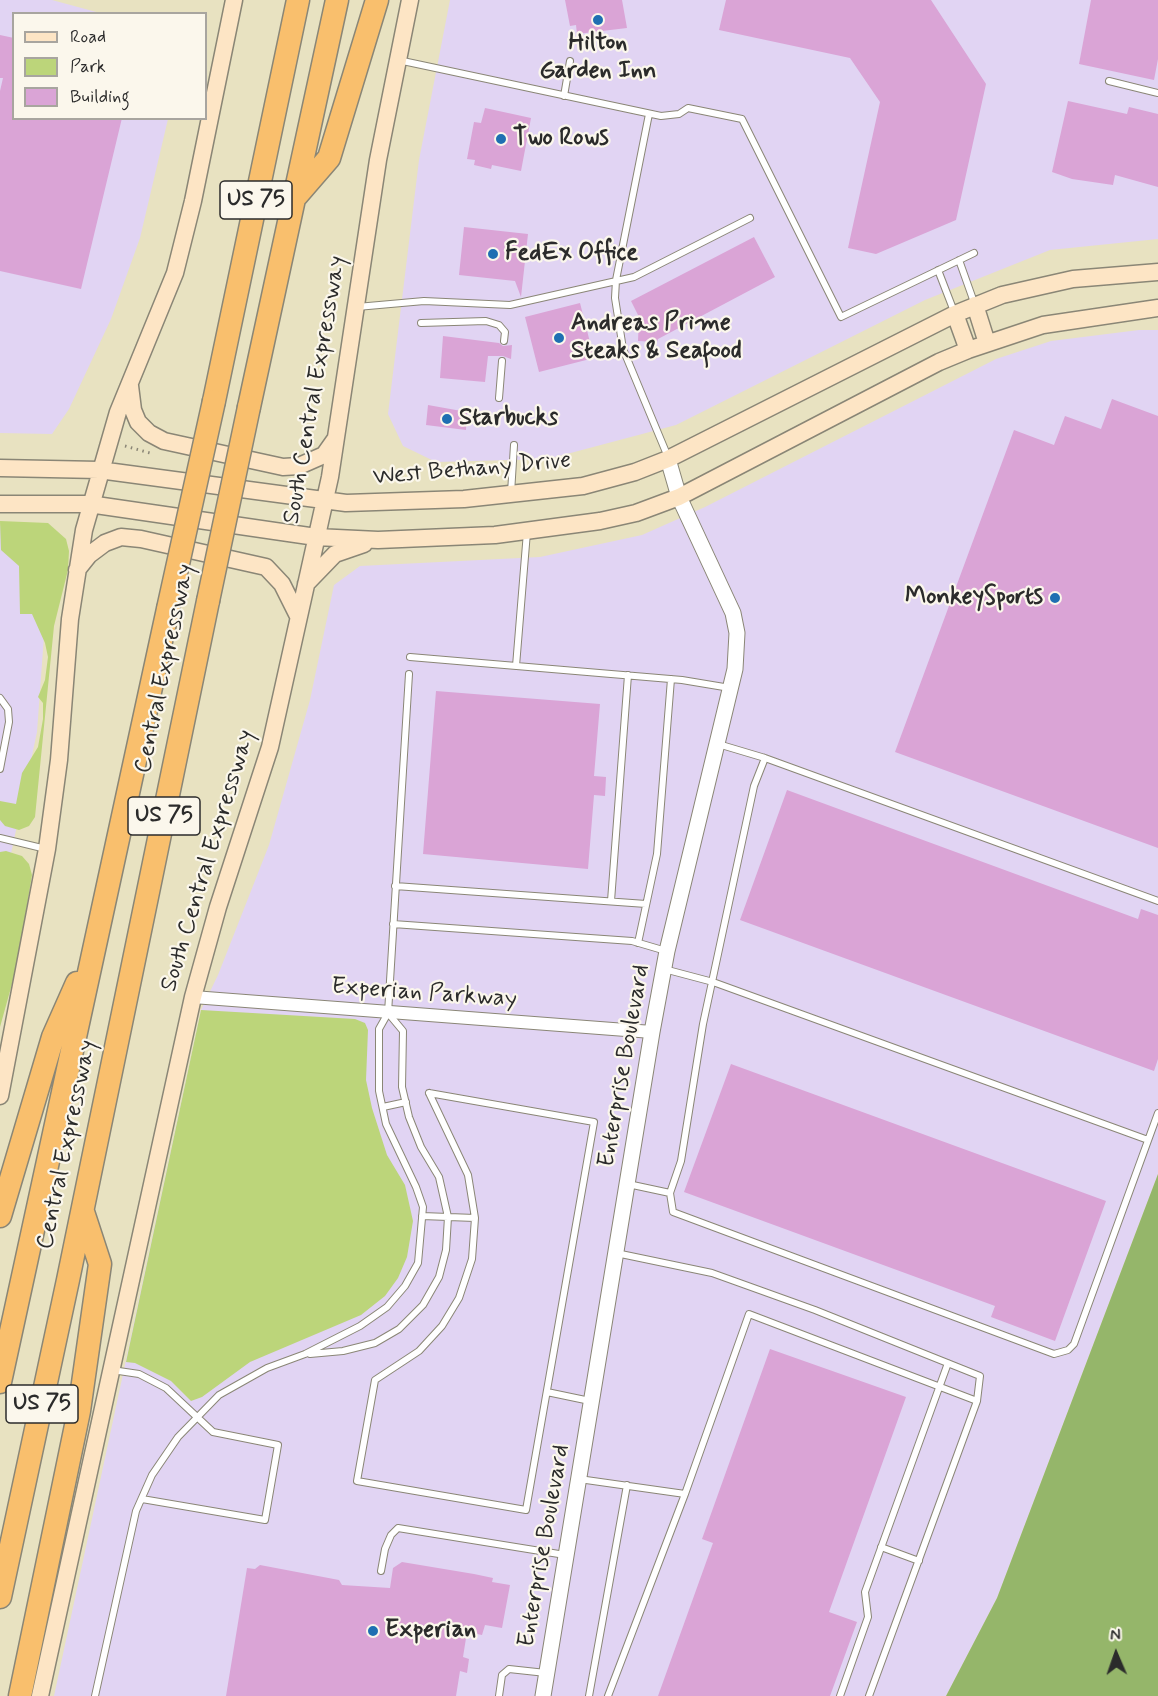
<!DOCTYPE html>
<style>
body{margin:0}
#map{position:relative;width:1158px;height:1696px;overflow:hidden;background:#e8e2c1;font-family:Mynerve,sans-serif}
canvas{display:block}
.legend{position:absolute;left:12px;top:12px;width:195px;height:108px;box-sizing:border-box;background:#fbf7ec;border:2px solid #a8a59f;margin:0;padding:8px 10px;list-style:none;font-size:18px;color:#2b2b2b}
.legend li{display:flex;align-items:center;gap:12px;height:30px}
.legend b{width:30px;border:2px solid #a8a59f}
.north{position:absolute;left:1086px;top:1624px;width:60px;height:60px;-webkit-text-stroke:4px #fbf7ec;paint-order:stroke;rotate:358deg;font-size:16px;font-weight:700;line-height:24px;text-align:center;color:#2b2b2b}
.north::after{content:'';display:block;margin:auto;width:21px;height:27px;background:#2b2b2b;clip-path:polygon(50% 0,100% 100%,50% 72%,0 100%)}
</style>
<div id="map">
<canvas width="1158" height="1696"></canvas>
<ul class="legend">
<li><b style="height:8px;background:#fde5c5"></b>Road</li>
<li><b style="height:16px;background:#bcd57a"></b>Park</li>
<li><b style="height:16px;background:#daa4d6"></b>Building</li>
</ul>
<div class="north">N</div>
</div>
<script>
const ctx = document.querySelector('canvas').getContext('2d');
ctx.lineJoin = 'round';
function fill(path, color) { ctx.fillStyle = color; ctx.fill(path, 'evenodd'); }
const poly = rows => new Path2D(rows.map(r => 'M' + r).join(''));
function strokePath(path, color, width, dash) { ctx.strokeStyle = color; ctx.lineWidth = width; ctx.lineCap = dash ? 'butt' : 'round'; ctx.setLineDash(dash || []); ctx.stroke(path); }
function label(font, color, halo, rows, align = 'center') {
  ctx.font = font + ' Mynerve,sans-serif'; ctx.lineWidth = 4.5; ctx.setLineDash([]); ctx.textBaseline = 'middle'; ctx.strokeStyle = halo; ctx.fillStyle = color; for (const [text, x, y, turn = 0] of rows) {
    ctx.save(); ctx.translate(x, y); ctx.rotate((+turn || 0) * Math.PI / 180); ctx.textAlign = isNaN(turn) ? turn : align; if (halo) ctx.strokeText(text, 0, 0); ctx.fillText(text, 0, 0); ctx.restore();
  }
}
fill(poly([
 [0,0,52,0,100,13,14,14,14,118,168,119,140,238,111,319,69,409,52,434,0,433],
 [450,0,1158,0,1158,239,1050,250,925,300,676,425,548,459,436,462,403,446,388,414,419,160],
 [1139,330,1158,330,1158,1174,997,1598,946,1696,54,1696,201,1010,218,975,269,845,310,700,334,585,360,566,540,557,642,535,705,507,996,359,1051,341],
 [0,526,52,526,37,732,0,905]
]), '#e1d4f3');
fill(poly([
 [0,521,48,523,66,539,69,551,68,570,54,626,35,817,29,826,19,830,5,826,0,820,0,801,16,804,22,773,38,747,43,719,43,703,38,697,45,680,48,657,45,643,32,614,20,614,19,566,1,550],
 [6,851,22,856,29,864,32,875,17,966,0,1027,0,852],
 [201,1010,355,1019,365,1023,368,1030,366,1080,372,1108,387,1155,405,1185,413,1221,407,1257,398,1278,385,1296,361,1315,250,1362,202,1397,191,1401,171,1381,135,1363,126,1362]
]), '#bcd57a');
fill(poly([
 [1158,1174,1158,1696,946,1696,997,1598]
]), '#95b66a');
fill(poly([
 [565,0,622,0,627,28,577,34,576,25,570,26],
 [726,0,931,0,986,84,956,220,876,254,848,248,880,102,850,58,719,30],
 [1091,0,1158,0,1158,59,1154,80,1079,64],
 [0,35,14,38,14,118,122,118,81,289,0,271,0,91,3,78,0,78],
 [1068,101,1127,114,1129,107,1158,114,1158,187,1115,175,1113,185,1072,179,1052,172],
 [485,108,531,118,521,171,492,165,491,169,474,165,475,160,467,159,474,122,481,123],
 [464,227,528,234,521,297,515,281,459,275],
 [754,237,775,277,658,339,657,342,638,341,639,317,631,301],
 [580,303,594,358,539,372,525,317],
 [443,336,499,343,503,346,512,345,511,359,503,356,488,356,485,382,440,378],
 [1112,399,1158,416,1158,848,895,752,1014,430,1054,445,1065,416,1101,429],
 [428,405,467,412,466,430,426,425],
 [436,691,600,704,594,776,606,777,605,796,594,795,588,869,423,854],
 [787,790,1138,919,1141,909,1158,915,1158,1059,1154,1071,740,920],
 [731,1064,1106,1201,1055,1341,991,1317,995,1306,684,1192],
 [770,1349,906,1397,829,1612,857,1622,830,1696,658,1696,713,1543,702,1539],
 [402,1562,474,1574,493,1578,492,1582,510,1585,502,1628,485,1625,482,1635,467,1632,463,1657,469,1659,467,1673,460,1671,456,1696,226,1696,247,1568,255,1569,260,1565,339,1580,342,1585,390,1588,393,1568]
]), '#daa4d6');
const service = poly([
 [398,60,661,116,679,114,688,108,742,119,841,317,974,253],
 [1109,81,1158,93],
 [564,96,570,61],
 [649,114,616,280,615,298,623,349,668,457],
 [959,260,975,305],
 [938,270,955,314],
 [357,307,424,301,510,305,634,277,750,218],
 [421,323,486,321,499,325,505,332,504,341],
 [499,398,502,361],
 [511,493,514,445],
 [410,657,682,680,730,688],
 [516,666,527,532],
 [0,698,8,709,9,722,0,769],
 [718,744,765,758,1158,901],
 [0,838,46,849],
 [395,886,646,904],
 [611,901,628,675],
 [393,924,632,941,666,951],
 [638,943,657,854,671,679],
 [664,969,713,982,1148,1140],
 [429,1093,594,1122,526,1510,357,1481,375,1380,419,1351,442,1326,459,1298,472,1259,475,1218,468,1175,429,1093],
 [383,1107,406,1102],
 [628,1184,670,1193,681,1161,703,1024,754,786,765,758],
 [670,1193,673,1212,1054,1354,1068,1350,1074,1344,1158,1113],
 [422,1216,475,1218],
 [616,1253,712,1273,815,1310,980,1376,977,1401,869,1696],
 [310,1354,343,1351,375,1343,399,1329,423,1305,439,1277,446,1250,448,1217,439,1177,421,1147,409,1117,402,1087,403,1031,388,1013],
 [112,1370,139,1374,166,1388,213,1432,278,1445,265,1520,142,1499],
 [547,1392,590,1401],
 [579,1479,685,1494],
 [881,1547,919,1561],
 [381,1571,385,1549,391,1535,398,1528,565,1555],
 [95,1696,136,1511,152,1475,178,1437,219,1395,267,1368,305,1354,360,1326,387,1307,405,1286,418,1263,423,1207,416,1187,386,1124,379,1091,379,1029,388,1013,409,674],
 [499,1696,502,1675,509,1669,546,1673],
 [589,1696,627,1485],
 [608,1696,685,1494,749,1314,977,1401],
 [840,1696,868,1617,865,1592,948,1363]
]);
const minor = poly([
 [193,997,652,1032]
]);
const tertiary = poly([
 [543,1696,652,1032,667,951,735,669,737,633,733,613,679,497,668,459]
]);
const secondary = poly([
 [975,305,987,343],
 [955,314,968,350],
 [130,386,133,410,138,422,149,433,164,441,283,467,299,466,324,455,336,438],
 [0,468,99,470,346,503,464,499,583,486,635,472,668,459,955,314,1002,295,1073,279,1158,272],
 [0,504,89,504,316,537,378,540,495,535,600,521,636,513,679,497,939,362,968,350,1043,325,1158,308],
 [77,570,89,555,105,543,121,537,141,539,266,567,282,584,298,616],
 [306,584,335,554,364,544],
 [0,1096,47,849,59,760,70,619,84,530,118,412,175,273,193,201,234,0],
 [40,1696,193,997,218,907,270,747,330,477,378,160,410,0]
]);
const motorway = poly([
 [297,195,329,158,377,0],
 [214,401,298,0],
 [249,407,337,0],
 [0,1216,53,1037,77,983],
 [0,1382,168,609],
 [0,1597,68,1280,208,601],
 [20,1696,79,1411,100,1264,83,1212]
]);
strokePath(service, '#8a8676', 8);
strokePath(minor, '#8a8676', 14);
strokePath(tertiary, '#8a8676', 17);
strokePath(secondary, '#8a8676', 19);
strokePath(motorway, '#8a8676', 25);
strokePath(poly([
 [125,446,150,453]
]), '#8a8676', 3, [1.5, 4.5]);
strokePath(service, '#fff', 6);
strokePath(minor, '#fff', 12);
strokePath(tertiary, '#fff', 15);
strokePath(secondary, '#fde5c5', 16);
strokePath(motorway, '#f9bf6d', 22);
const motorwayBridge = poly([
 [208,601,249,407],
 [168,609,214,401]
]);
strokePath(motorwayBridge, '#8a8676', 25, []);
strokePath(motorwayBridge, '#f9bf6d', 22);
for (const [x, y, r, color] of [
 [598,20,6,"#1f6fb2"],
 [501,139,6,"#1f6fb2"],
 [493,254,6,"#1f6fb2"],
 [559,338,6,"#1f6fb2"],
 [447,419,6,"#1f6fb2"],
 [1055,598,6,"#1f6fb2"],
 [373,1631,6,"#1f6fb2"]
]) { const dot = new Path2D(); dot.arc(x, y, r, 0, 2 * Math.PI); ctx.fillStyle = color; ctx.fill(dot); strokePath(dot, '#fbf7ec', 2); }
for (const [x, y, w] of [
 [256,200,72],
 [164,816,72],
 [42,1404,72]
]) { const box = new Path2D(); box.roundRect(x - w / 2, y - 19, w, 38, 4.5); ctx.fillStyle = '#fbf7ec'; ctx.fill(box); strokePath(box, '#2b2b2b', 1.5); }
label('bold 22px', '#2b2b2b', null, [
 ["US 75",256,200],
 ["US 75",164,816],
 ["US 75",42,1404]
]);
label('bold 24px', '#2b2b2b', '#fbf7ec', [
 ["Hilton",598,44,"center"],
 ["Garden Inn",598,72,"center"],
 ["Two Rows",513,139],
 ["FedEx Office",505,254],
 ["Andreas Prime",571,324],
 ["Steaks & Seafood",571,352],
 ["Starbucks",459,419],
 ["MonkeySports",1043,598,"right"],
 ["Experian",385,1631]
], 'left');
label('24px', '#2b2b2b', '#fbf7ec', [
 ["South Central Expressway",316,390,-80],
 ["West Bethany Drive",472,470,-5],
 ["Central Expressway",166,669,-78],
 ["South Central Expressway",209,861,-73],
 ["Experian Parkway",424,994,4],
 ["Enterprise Boulevard",625,1066,-80],
 ["Central Expressway",68,1145,-78],
 ["Enterprise Boulevard",545,1546,-80]
]);
</script>
